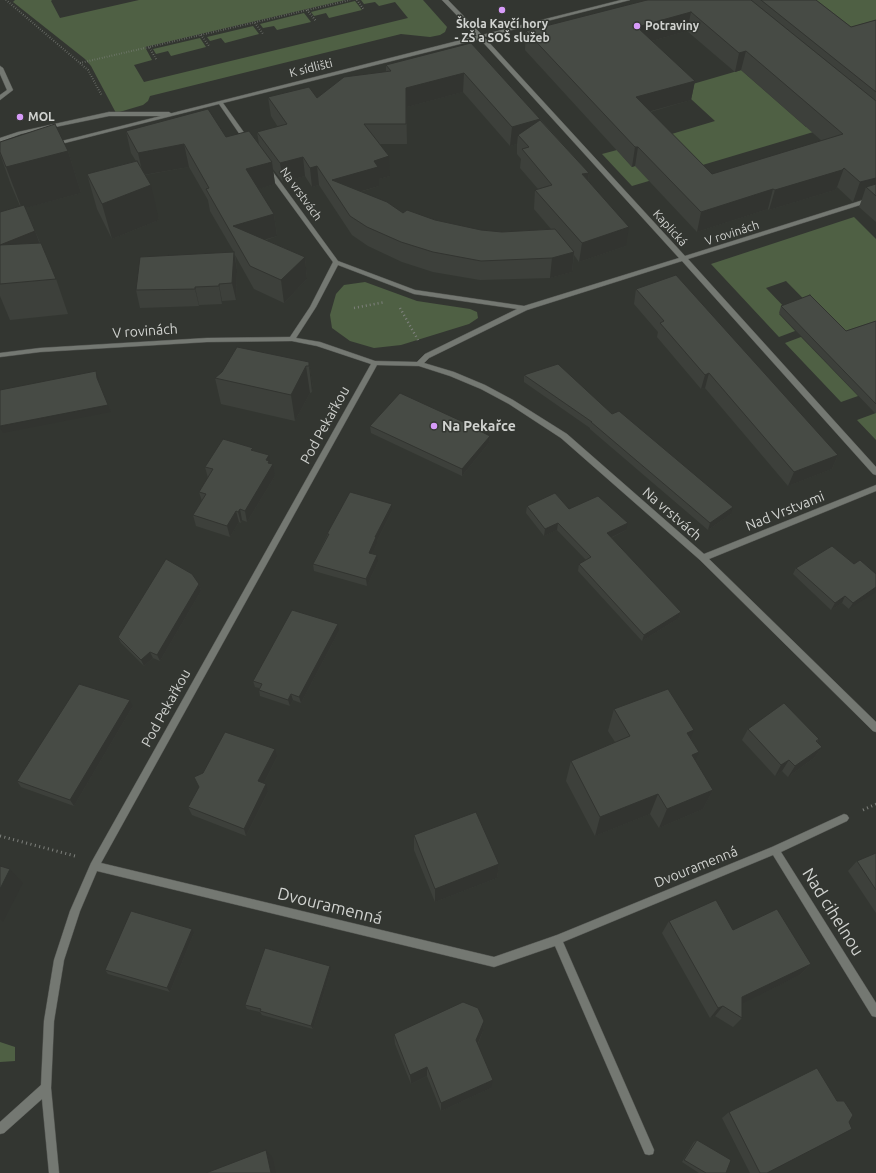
<!DOCTYPE html>
<meta charset="utf-8">
<style>
body{margin:0}
canvas{display:block;background:#333631}
</style>
<canvas width="876" height="1173"></canvas>
<script>
const ctx = document.querySelector('canvas').getContext('2d');
ctx.lineJoin = 'round';
function fill(path, color) { ctx.fillStyle = color; ctx.fill(path, 'evenodd'); }
const poly = rows => new Path2D(rows.map(r => 'M' + r).join(''));
function strokePath(path, color, width, dash) { ctx.strokeStyle = color; ctx.lineWidth = width; ctx.lineCap = dash ? 'butt' : 'round'; ctx.setLineDash(dash || []); ctx.stroke(path); }
function label(font, color, halo, rows, align = 'center') {
  ctx.font = font + ' Ubuntu,sans-serif'; ctx.lineWidth = 3; ctx.setLineDash([]); ctx.textBaseline = 'middle'; ctx.strokeStyle = halo; ctx.fillStyle = color; for (const [text, x, y, turn = 0] of rows) {
    ctx.save(); ctx.translate(x, y); ctx.rotate((+turn || 0) * Math.PI / 180); ctx.textAlign = isNaN(turn) ? turn : align; if (halo) ctx.strokeText(text, 0, 0); ctx.fillText(text, 0, 0); ctx.restore();
  }
}
fill(poly([
 [15,0,52,0,51,1,60,18,139,0,345,0,145,47,152,60,134,65,144,82,408,18,395,2,379,6,375,2,364,4,361,0,423,0,447,27,445,32,440,35,430,37,401,34,150,96,148,101,143,105,116,113,91,66,85,59,13,2],
 [789,0,876,0,876,111],
 [355,1,362,10,329,18,326,13,314,16,311,12],
 [304,13,311,22,277,30,274,26,263,28,260,24],
 [253,26,259,34,225,43,221,38,210,41,207,37],
 [200,38,206,47,171,56,168,51,156,54,153,49],
 [741,70,806,127,857,119,632,186,602,154,617,150,632,167,655,139,715,121,679,88],
 [854,217,876,239,876,327,843,339,786,281,766,288,787,310,779,314,795,331,779,337,711,264],
 [365,282,417,301,470,309,477,312,478,318,469,324,401,345,374,348,350,341,332,328,330,315,336,294,344,285],
 [801,337,858,396,841,402,785,343],
 [876,413,876,440,857,420],
 [0,1042,15,1047,15,1061,0,1062]
]), '#4f6044');
const lane = poly([
 [0,66,3,68,13,90,0,100,0,95,7,90,0,74,0,66],
 [109,112,169,112,172,114,169,116,109,116,21,134,0,142,0,138,18,132,109,112]
]);
const street = poly([
 [442,0,448,0,482,35,621,0,630,0,484,37,685,256,876,196,876,200,688,259,876,467,876,475,873,474,682,261,527,310,429,358,424,363,454,372,485,385,513,400,567,434,704,554,876,485,876,491,709,559,876,722,876,732,873,731,700,560,561,438,509,404,481,389,450,376,419,366,377,365,101,863,494,957,557,935,772,847,844,814,847,815,849,818,847,821,781,852,876,1003,876,1017,872,1016,773,855,563,942,654,1150,653,1154,649,1155,645,1154,555,946,494,967,97,871,80,911,64,960,54,1021,51,1088,59,1173,49,1173,42,1099,4,1133,0,1134,0,1122,41,1085,44,1021,54,960,70,911,91,863,371,364,317,346,292,341,207,342,40,352,0,357,0,353,40,348,207,338,290,337,310,307,333,262,265,169,268,167,270,168,338,261,415,290,524,306,679,258,480,39,223,103,250,141,247,143,245,142,219,104,53,146,50,144,477,36,442,0],
 [338,265,414,294,517,309,425,354,417,362,375,361,320,342,296,338,316,307,338,265]
]);
strokePath(lane, '#525450', 1);
strokePath(street, '#525450', 1);
strokePath(poly([
 [6,0,88,70,102,96],
 [357,0,364,10],
 [307,10,316,21],
 [255,23,263,34],
 [201,35,209,46],
 [156,59,149,47,350,0],
 [80,63,149,47]
]), '#7e807c', 2, [0.5, 2]);
strokePath(poly([
 [354,308,385,302],
 [400,308,418,340]
]), '#7e807c', 2.5, [1, 3]);
strokePath(poly([
 [863,810,876,804],
 [0,836,75,856]
]), '#7e807c', 3, [1, 3.5]);
fill(lane, '#747872');
fill(street, '#747872');
fill(poly([
 [647,0,816,0,851,27,876,20,876,222,859,207,862,199,853,202,837,187,835,190,769,210,768,209,697,232,635,166,632,167,525,50,526,31],
 [687,31,735,72,741,70,822,141,712,174,650,112,691,100,695,81,652,41],
 [471,43,589,173,588,180,626,246,579,262,574,255,572,272,550,278,480,280,433,272,402,262,368,246,352,235,319,185,312,187,305,176,283,182,273,169,275,184,258,189,274,214,277,236,266,240,305,257,307,279,284,303,254,289,235,255,237,270,236,300,222,301,222,304,199,305,199,306,140,308,136,290,234,252,210,211,208,200,189,167,145,175,159,220,112,239,97,209,87,174,136,161,131,153,126,131,226,137,259,144,257,132,278,127,271,116,268,97,317,98,386,72,386,65],
 [463,92,510,146,517,144,517,154,521,159,520,168,538,189,535,190,534,209,551,229,502,232,481,230,403,213,360,192,379,186,379,179,390,176,379,144,407,144,407,107],
 [0,142,68,151,81,193,25,208,35,231,40,243,56,279,68,314,10,320,0,296,0,212,20,206,11,185,0,154],
 [636,289,838,455,832,469,788,486,705,388,701,389,657,337,658,332,634,304],
 [781,306,846,331,876,321,876,413,875,413,779,313],
 [309,362,313,388,312,392,310,393,295,421,221,404,215,378],
 [524,375,612,414,731,514,708,530,590,429,590,428,524,382],
 [370,426,483,431,483,433,490,436,489,443,462,476,371,433],
 [253,450,271,464,275,476,247,522,242,520,241,523,239,522,230,537,196,526,193,515,202,501,199,492,208,478,205,467],
 [527,506,569,509,626,530,611,538,681,612,679,618,642,641,578,571,579,564,586,560,557,530,544,536,526,513],
 [392,511,377,541,377,544,372,553,378,562,367,586,314,571,313,564,327,536,327,534],
 [854,564,876,574,849,609,842,603,831,610,793,574,796,568],
 [199,584,201,591,160,661,153,658,144,666,121,643,118,637],
 [339,631,301,703,293,700,290,706,260,696,259,690,259,688,255,687,253,681],
 [133,706,74,806,21,787,17,781],
 [614,709,691,739,695,761,713,790,703,809,659,828,650,814,595,836,566,781,571,761,615,742,608,731],
 [748,729,819,739,817,742,822,747,814,758,788,777,782,771,775,776,742,740],
 [277,757,264,783,268,792,246,836,192,815,188,807,199,787,194,777],
 [414,835,499,864,497,878,435,902,414,850],
 [876,853,876,913,848,871,857,861],
 [669,921,733,930,811,964,800,975,742,1003,742,1018,733,1027,715,1016,710,1018,662,933],
 [194,933,170,992,108,974,105,970],
 [331,970,313,1029,262,1015,260,1012,247,1009,245,1005],
 [484,1021,483,1031,478,1044,491,1088,441,1111,427,1076,411,1084,395,1044,394,1034],
 [729,1112,768,1173,750,1173,722,1118],
 [697,1140,726,1173,699,1173,682,1162,694,1142]
]), '#3d403b');
fill(poly([
 [691,12,687,31,634,46,637,27],
 [746,51,741,70,735,72,739,53],
 [464,73,463,92,407,107,407,144,406,88],
 [695,81,691,100,633,116,636,97],
 [540,119,539,138,518,135,517,144,510,146,512,127],
 [184,144,189,167,143,175,138,153],
 [635,147,638,147,635,166,632,167],
 [68,151,81,193,22,209,6,167],
 [389,156,390,176,379,179,379,186,338,198,332,180,374,161],
 [303,157,305,176,283,182,280,163],
 [272,162,275,184,249,192,246,169],
 [317,166,319,185,312,187,310,168],
 [844,168,837,187,835,190,769,210,775,190],
 [589,173,586,191,582,174],
 [876,178,876,195,866,187,862,199,853,202,860,182],
 [151,185,159,220,112,239,102,204],
 [773,189,768,209,697,232,701,212],
 [274,214,277,236,239,247,233,226],
 [629,227,626,246,579,262,582,243],
 [35,231,48,266,0,245],
 [234,252,237,270,236,300,232,283],
 [574,252,572,272,550,278,552,258],
 [305,257,307,279,284,303,281,280],
 [219,284,222,301,222,304,219,286],
 [195,287,199,305,199,306,195,289],
 [309,362,313,388,312,392,309,366],
 [306,366,310,393,295,421,291,395],
 [96,371,99,379,99,385,97,378],
 [709,373,705,388,701,389,705,375],
 [108,405,111,412,3,433,0,428,0,426],
 [490,436,489,443,462,476,462,469],
 [269,455,271,466,273,464,275,476,247,522,245,511,266,460],
 [838,455,832,469,788,486,794,472],
 [392,504,392,511,377,541,377,544,369,559,369,553,375,537],
 [733,507,731,514,708,530,710,523],
 [240,509,242,520,241,523,238,512],
 [236,511,239,522,230,537,227,526],
 [558,523,557,530,544,536,545,529],
 [628,523,626,530,606,540,607,533],
 [377,555,378,562,367,586,366,579],
 [199,584,201,591,160,661,157,655],
 [876,587,876,592,849,609,853,603],
 [845,596,842,603,831,610,835,603],
 [681,612,679,618,642,641,644,635],
 [338,624,339,631,301,703,299,697],
 [150,652,153,658,144,666,141,660],
 [291,694,293,700,290,706,288,700],
 [130,700,133,706,74,806,70,800],
 [694,730,686,751,687,733],
 [822,747,814,758,788,777,795,766],
 [275,749,277,757,261,789,258,781],
 [699,752,690,773,692,755],
 [789,760,782,771,775,776,781,765],
 [266,784,268,792,246,836,244,829],
 [713,790,703,809,659,828,667,809],
 [658,794,650,814,595,836,600,817],
 [499,864,497,878,435,902,435,889],
 [10,869,23,883,3,922,0,919,0,889],
 [192,929,194,933,170,992,167,988],
 [811,964,800,975,733,1008,742,997],
 [330,966,331,970,313,1029,311,1026],
 [723,1006,715,1016,710,1018,718,1008],
 [484,1021,483,1031,475,1050,476,1040],
 [427,1067,427,1076,411,1084,410,1075],
 [493,1080,491,1088,441,1111,441,1103],
 [266,1150,273,1158,276,1173,271,1173]
]), '#323430');
const building = poly([
 [647,0,751,0,876,101,876,178,860,182,844,168,842,170,775,190,773,189,701,212,638,147,635,147,526,31,647,0],
 [691,12,739,53,746,51,843,134,712,174,636,97,695,81,637,27,691,12],
 [761,0,816,0,851,27,876,20,876,92,761,0],
 [471,43,540,119,512,127,464,73,406,88,406,124,364,124,389,156,374,161,378,167,332,180,387,202,403,213,407,210,435,220,481,230,502,232,555,229,574,252,552,258,481,261,433,252,401,242,367,227,350,216,317,166,310,168,303,157,280,163,257,132,287,124,268,97,309,87,317,98,344,77,391,71,386,65,471,43],
 [208,109,226,137,249,131,272,162,246,169,274,214,233,226,305,257,281,280,250,266,206,189,209,188,184,144,138,153,126,131,208,109],
 [540,120,589,173,582,174,629,227,582,243,535,190,552,185,522,149,529,147,518,135,540,120],
 [55,124,68,151,6,167,0,152,0,142,55,124],
 [137,161,151,185,102,204,87,174,137,161],
 [876,184,876,196,866,187,876,184],
 [24,205,35,231,0,245,41,243,56,279,0,284,0,212,24,205],
 [234,252,232,283,219,284,219,286,195,287,195,289,136,290,140,257,234,252],
 [676,275,838,455,794,472,709,373,705,375,660,323,664,321,636,289,676,275],
 [810,295,846,331,876,321,876,404,781,306,810,295],
 [237,347,309,362,309,366,306,366,291,395,215,378,222,372,237,347],
 [558,364,612,414,619,411,733,507,710,523,591,422,592,422,524,375,558,364],
 [96,371,97,378,108,405,0,426,0,390,96,371],
 [400,393,483,431,482,432,490,436,462,469,370,426,400,393],
 [223,439,253,448,251,450,269,455,266,460,269,461,268,463,273,464,245,511,240,509,238,512,236,511,227,526,193,515,206,494,199,492,213,469,205,467,223,439],
 [350,492,392,504,375,537,376,537,369,553,377,555,366,579,313,564,329,534,327,534,350,492],
 [555,493,569,509,598,496,628,523,607,533,681,612,644,635,579,564,591,557,558,523,545,529,527,506,555,493],
 [832,546,854,564,860,560,876,574,876,587,853,603,845,596,835,603,796,568,832,546],
 [166,559,192,574,199,584,157,655,150,652,141,660,118,637,166,559],
 [292,610,338,624,299,697,291,694,288,700,259,690,262,684,253,681,292,610],
 [79,684,130,700,70,800,17,781,79,684],
 [668,689,694,730,687,733,699,752,692,755,713,790,667,809,658,794,600,817,571,761,630,736,614,709,668,689],
 [784,703,819,739,816,741,822,747,795,766,789,760,781,765,748,729,784,703],
 [225,732,275,749,258,781,266,784,244,829,188,807,199,787,194,777,203,773,225,732],
 [476,812,499,864,435,889,414,835,476,812],
 [876,853,876,890,857,861,876,853],
 [0,866,10,869,0,889,0,866],
 [716,900,733,930,777,909,811,964,742,997,742,1018,723,1006,718,1008,669,921,716,900],
 [131,911,192,929,167,988,105,970,131,911],
 [265,948,330,966,311,1026,260,1011,261,1009,245,1005,265,948],
 [463,1002,478,1008,484,1021,476,1040,493,1080,441,1103,427,1067,410,1075,394,1034,463,1002],
 [817,1068,837,1101,844,1101,853,1115,849,1122,852,1129,767,1173,760,1173,729,1112,817,1068],
 [697,1140,731,1160,726,1173,706,1173,684,1160,697,1140],
 [266,1150,271,1173,206,1173,266,1150]
]);
fill(building, '#474b45');
strokePath(building, '#323430', 1);
for (const [x, y, r, color] of [
 [502,10,4,"#d79bf9"],
 [637,26,4,"#d79bf9"],
 [20,117,4,"#d79bf9"],
 [434,426,4,"#d79bf9"]
]) { const dot = new Path2D(); dot.arc(x, y, r, 0, 2 * Math.PI); ctx.fillStyle = color; ctx.fill(dot); strokePath(dot, '#333631', 1.5); }
label('bold 12px', '#d1d3d0', '#333631', [
 ["Škola Kavčí hory",502,24,"center"],
 ["- ZŠ a SOŠ služeb",502,38,"center"],
 ["Potraviny",645,26],
 ["MOL",28,117]
], 'left');
label('12px', '#d1d3d0', '#333631', [
 ["K sídlišti",311,68,-14],
 ["Na vrstvách",301,194,54],
 ["Kaplická",670,228,48],
 ["V rovinách",732,233,-18]
]);
label('14px', '#d1d3d0', '#333631', [
 ["V rovinách",145,331,-4],
 ["Pod Pekařkou",325,425,-61],
 ["Nad Vrstvami",785,511,-22],
 ["Na vrstvách",672,514,41],
 ["Pod Pekařkou",166,708,-61],
 ["Dvouramenná",696,867,-22]
]);
label('bold 14px', '#d1d3d0', '#333631', [
 ["Na Pekařce",442,426]
], 'left');
label('17px', '#d1d3d0', '#333631', [
 ["Dvouramenná",330,906,14],
 ["Nad cihelnou",833,912,58]
]);
</script>
